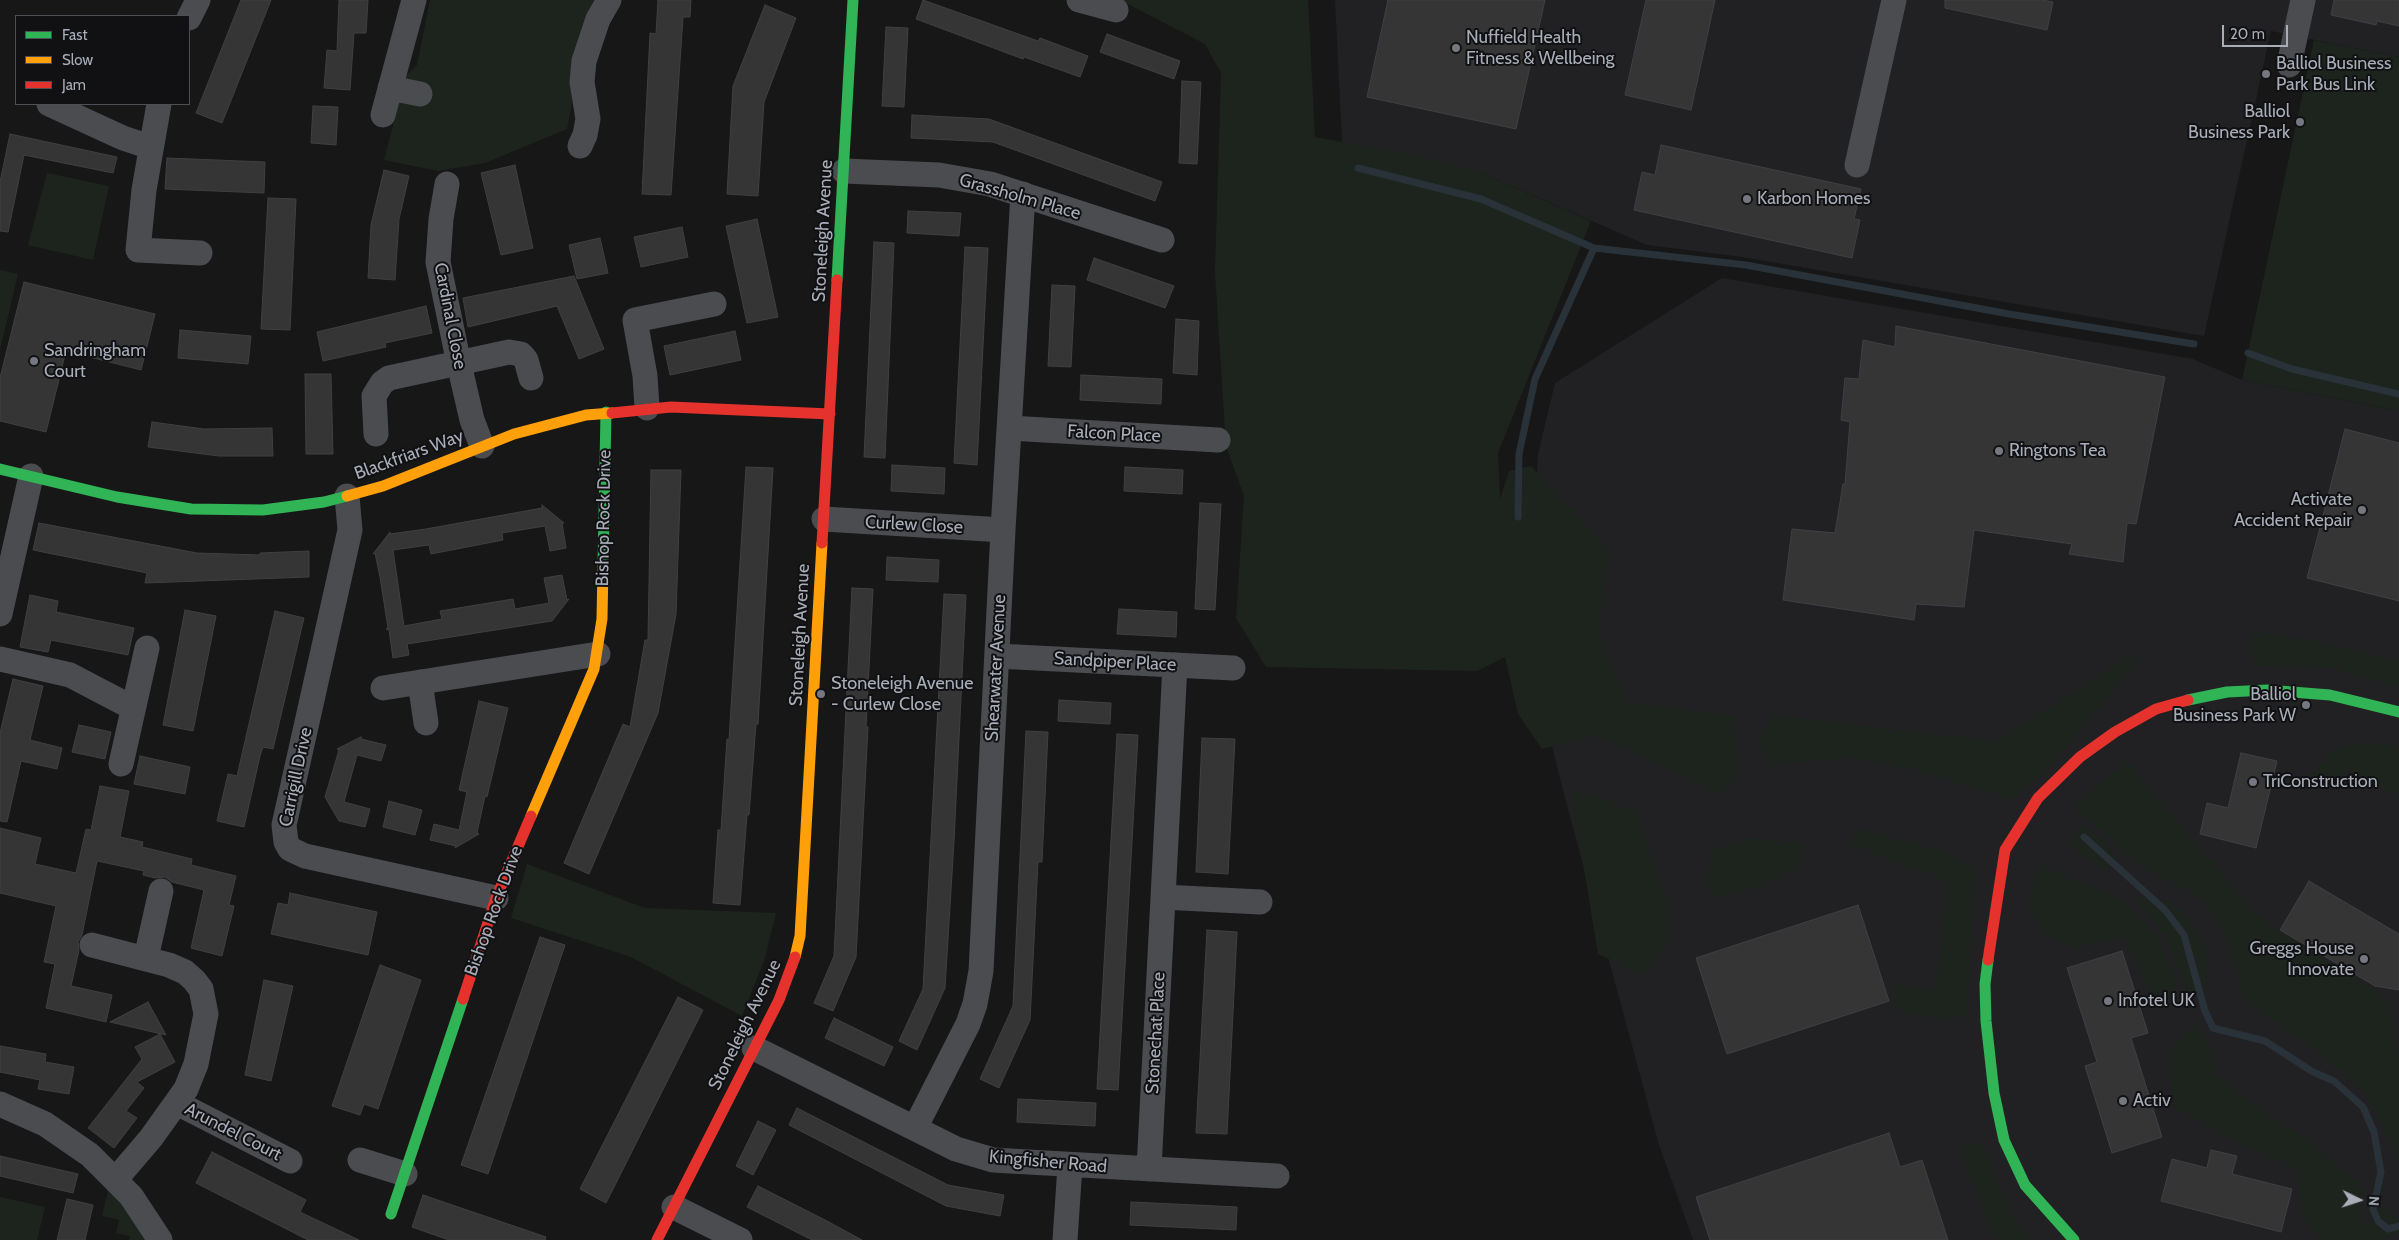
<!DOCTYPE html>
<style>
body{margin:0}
#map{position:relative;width:2399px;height:1240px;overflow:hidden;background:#171717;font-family:Cabin,sans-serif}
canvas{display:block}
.legend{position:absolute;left:15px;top:15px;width:175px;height:90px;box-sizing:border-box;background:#111113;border:1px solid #4d4f55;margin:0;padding:6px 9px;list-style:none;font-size:15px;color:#a8adb8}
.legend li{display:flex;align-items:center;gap:10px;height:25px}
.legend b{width:25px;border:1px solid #4d4f55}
.north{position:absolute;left:2334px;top:1175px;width:50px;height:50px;-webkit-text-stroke:4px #111113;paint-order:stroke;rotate:94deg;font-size:14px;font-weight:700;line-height:20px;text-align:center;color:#a8adb8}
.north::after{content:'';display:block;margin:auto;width:18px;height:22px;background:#a8adb8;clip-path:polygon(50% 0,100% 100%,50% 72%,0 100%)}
.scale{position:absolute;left:2222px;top:25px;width:66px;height:22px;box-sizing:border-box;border:2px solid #a8adb8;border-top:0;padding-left:6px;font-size:15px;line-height:18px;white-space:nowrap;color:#a8adb8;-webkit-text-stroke:4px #111113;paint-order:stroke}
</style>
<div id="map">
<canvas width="2399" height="1240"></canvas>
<ul class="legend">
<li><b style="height:6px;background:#30b455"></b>Fast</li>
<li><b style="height:6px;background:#ff9f0a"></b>Slow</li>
<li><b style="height:6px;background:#e5322d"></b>Jam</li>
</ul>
<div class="north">N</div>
<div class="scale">20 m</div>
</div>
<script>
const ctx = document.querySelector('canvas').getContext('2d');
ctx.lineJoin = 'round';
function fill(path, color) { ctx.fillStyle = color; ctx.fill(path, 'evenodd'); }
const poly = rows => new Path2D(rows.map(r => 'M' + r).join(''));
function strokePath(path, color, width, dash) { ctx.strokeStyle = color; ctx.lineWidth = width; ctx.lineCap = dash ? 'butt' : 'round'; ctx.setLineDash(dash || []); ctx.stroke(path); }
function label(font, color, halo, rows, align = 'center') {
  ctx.font = font + ' Cabin,sans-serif'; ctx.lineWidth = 4; ctx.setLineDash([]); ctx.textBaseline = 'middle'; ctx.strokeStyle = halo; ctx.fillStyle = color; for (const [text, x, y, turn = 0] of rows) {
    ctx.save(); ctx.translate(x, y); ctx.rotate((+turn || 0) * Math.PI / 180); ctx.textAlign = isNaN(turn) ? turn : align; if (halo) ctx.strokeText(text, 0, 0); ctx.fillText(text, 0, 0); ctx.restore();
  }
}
fill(poly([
 [1335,0,2399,0,2399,57,2271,31,2204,336,1742,257,1647,245,1484,174,1342,142],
 [1722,278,2193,359,2242,380,2399,411,2399,1240,1693,1240,1659,1145,1565,798,1526,643,1538,454,1555,383]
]), '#212123');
fill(poly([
 [430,0,595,0,589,10,570,75,572,103,567,129,485,163,438,171,384,160,406,76,417,65],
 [1120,0,1308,0,1315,137,1424,157,1484,174,1591,221,1498,453,1500,499,1509,471,1531,466,1608,550,1598,635,1627,702,1733,716,1737,777,1720,794,1598,735,1542,749,1518,714,1505,657,1477,671,1266,667,1236,618,1244,496,1226,446,1215,273,1221,73,1205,44],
 [2314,40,2399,57,2399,411,2242,380],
 [47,173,109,186,93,260,28,245],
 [0,270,18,274,0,350],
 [2253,632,2303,639,2399,662,2399,687,2335,668,2256,666,2248,651],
 [2140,657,2049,768,2012,800,1923,772,1853,757,1770,765,1759,741,1771,715,1997,741,2125,659],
 [2351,744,2392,745,2399,749,2399,797,2346,771,2327,786,2306,783,2331,752],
 [2126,761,2258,917,2386,999,2399,1057,2399,1163,2390,1140,2362,1089,2314,1049,2245,1001,2225,931,2197,895,2166,881,2134,861,2073,807],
 [1571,790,1635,810,1667,902,1667,944,1645,975,1598,954],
 [2081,826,2106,841,2119,863,2105,871,2070,847],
 [1860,829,1947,852,1975,871,1967,1015,1951,1021,1897,1011,1892,985,1936,989,1948,881,1847,843],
 [1755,838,1803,844,1803,864,1757,887,1715,897,1705,885,1713,850],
 [527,864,645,908,776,913,764,961,742,1016,631,957,511,918],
 [2039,864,2123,900,2156,933,2178,981,2169,998,2156,1003,2123,936,2073,949,2044,933,2028,906],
 [2136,896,2170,901,2194,926,2208,952,2206,990,2191,996,2163,934,2141,907],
 [2194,1025,2208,1040,2216,1075,2256,1107,2310,1141,2363,1189,2361,1221,2371,1227,2367,1207,2371,1198,2383,1211,2399,1219,2399,1232,2387,1236,2372,1227,2389,1240,2320,1240,2302,1214,2298,1170,2231,1139,2173,1106,2170,1049],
 [1982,1142,2014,1220,2032,1240,1997,1240,1993,1236,1960,1149],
 [109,1187,138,1224,147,1240,129,1240,130,1236,116,1233,119,1220,102,1216],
 [0,1197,45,1207,37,1240,0,1240]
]), '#1d241e');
strokePath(poly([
 [1358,168,1481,199,1594,248,1746,265,2009,314,2194,344],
 [2248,353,2292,369,2399,394],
 [1518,517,1519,454,1535,379,1594,248],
 [2084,837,2165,910,2184,935,2205,1011,2213,1028,2265,1041,2313,1072,2334,1081,2363,1107,2374,1132,2381,1172,2373,1209,2378,1221,2388,1229,2399,1226]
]), '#2a3239', 7);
const building = poly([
 [241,0,271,0,222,123,196,113,241,0],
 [339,0,368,0,366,33,354,33,350,90,324,88,327,50,337,51,339,0],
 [658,0,691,0,690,17,683,17,671,195,642,194,650,33,656,34,658,0],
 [923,0,1038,41,1040,38,1088,56,1080,77,1024,57,1023,59,916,19,923,0],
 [1388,0,1545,0,1516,129,1367,97,1388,0],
 [1646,0,1715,0,1691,110,1625,95,1646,0],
 [1945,0,2042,0,2053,2,2047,30,1945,8,1945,0],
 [2334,0,2399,0,2399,26,2377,21,2376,25,2331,15,2334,0],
 [765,5,796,18,764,102,758,196,727,194,733,86,765,5],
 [886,27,908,28,904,107,882,106,886,27],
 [1107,34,1180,61,1174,79,1100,52,1107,34],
 [1182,81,1201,82,1197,164,1179,163,1182,81],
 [313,106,338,107,336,145,311,143,313,106],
 [912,115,989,119,1162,182,1155,201,993,142,911,138,912,115],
 [10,134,117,157,113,173,24,155,8,232,0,231,0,182,10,134],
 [1661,145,1861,189,1854,219,1860,220,1852,258,1634,210,1642,172,1655,175,1661,145],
 [167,158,265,162,264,193,165,189,167,158],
 [515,165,533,248,501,255,481,173,515,165],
 [384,170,409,176,399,219,395,280,368,278,371,225,384,170],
 [268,198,296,199,290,330,261,329,268,198],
 [908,211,961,213,959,236,907,233,908,211],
 [757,219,778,317,747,323,726,226,757,219],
 [682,227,688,257,641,267,634,237,682,227],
 [600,238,608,273,577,279,569,245,600,238],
 [874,242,894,243,885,458,864,457,874,242],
 [965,247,988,248,977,465,954,463,965,247],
 [1094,258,1174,286,1165,308,1087,280,1094,258],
 [574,276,604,349,579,359,557,306,468,327,463,298,574,276],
 [24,282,155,314,141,370,66,351,46,432,0,421,0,378,24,282],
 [1052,285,1075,286,1071,367,1048,366,1052,285],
 [426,306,432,333,385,343,386,347,323,361,317,332,426,306],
 [1176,319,1199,321,1197,375,1173,373,1176,319],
 [1896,326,2165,377,2136,524,2127,523,2123,562,2069,554,2072,544,1974,530,1964,607,1916,604,1914,620,1783,600,1792,529,1835,533,1843,484,1845,484,1850,422,1841,420,1845,378,1859,379,1863,340,1895,347,1896,326],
 [180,330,251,336,248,364,178,358,180,330],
 [735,331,741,360,670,375,664,346,735,331],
 [305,374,331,374,333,454,306,454,305,374],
 [1081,375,1162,379,1161,404,1080,400,1081,375],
 [152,422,204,429,272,428,273,456,219,456,148,447,152,422],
 [2345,429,2399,443,2399,601,2307,578,2345,429],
 [892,465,945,468,944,494,891,491,892,465],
 [746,467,773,468,758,724,756,724,749,815,747,815,740,905,713,903,718,830,721,830,727,739,729,740,746,467],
 [1125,467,1183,470,1182,494,1124,491,1125,467],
 [651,470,681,470,676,614,658,713,589,874,564,863,623,724,630,727,645,640,648,640,651,470],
 [1200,503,1221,504,1215,610,1195,609,1200,503],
 [542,505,564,523,562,523,566,548,550,551,545,526,502,533,503,540,431,554,429,545,393,550,404,626,442,619,440,611,513,599,515,609,549,603,544,578,562,575,567,600,569,599,552,621,407,644,409,655,393,658,389,630,386,629,388,628,380,577,375,553,373,554,390,532,390,534,426,529,542,508,542,505],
 [39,523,197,553,260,555,260,553,309,551,309,577,145,583,147,573,33,550,39,523],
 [887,557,939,560,938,582,886,580,887,557],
 [852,588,873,589,866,727,868,727,856,957,833,1011,814,1003,834,956,852,588],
 [944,594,966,595,954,841,945,988,917,1050,899,1041,923,989,944,594],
 [30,595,58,601,56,612,134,628,128,655,51,640,48,652,20,647,30,595],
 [1119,609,1177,612,1176,637,1117,634,1119,609],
 [185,610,216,616,193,731,163,725,185,610],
 [275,611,304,618,273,749,263,747,260,756,244,827,217,821,228,774,237,776,275,611],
 [13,679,43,686,30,740,62,748,57,769,21,761,7,822,0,821,0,733,13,679],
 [1059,700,1111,703,1110,724,1058,721,1059,700],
 [479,701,508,708,487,797,485,796,477,833,479,834,455,848,456,846,430,840,434,824,459,830,467,792,459,790,479,701],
 [79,725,111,732,105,759,72,752,79,725],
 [1026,731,1048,732,1042,862,1038,862,1030,1020,999,1088,980,1079,1013,1006,1026,731],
 [1117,734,1138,735,1118,1090,1097,1089,1117,734],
 [361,737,361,739,386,745,381,761,357,755,344,802,370,809,365,827,339,821,325,797,339,750,337,749,361,737],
 [1202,738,1235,739,1228,874,1196,872,1202,738],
 [2241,753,2277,761,2256,848,2200,834,2207,803,2228,808,2241,753],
 [140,756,190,767,185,794,134,784,140,756],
 [100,786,129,791,120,837,143,842,142,847,192,859,191,865,236,876,229,905,234,906,222,956,191,948,204,890,172,882,165,877,155,878,143,875,144,871,97,861,82,935,78,942,79,950,71,986,112,995,106,1022,46,1008,55,964,44,962,56,906,0,893,0,828,41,838,35,864,76,873,86,829,91,830,100,786],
 [389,801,422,810,415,835,383,827,389,801],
 [2309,881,2399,934,2399,990,2375,986,2280,930,2309,881],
 [290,893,377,912,368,955,271,934,278,903,288,905,290,893],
 [1858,905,1889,1001,1727,1054,1696,958,1858,905],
 [1207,930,1237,932,1227,1134,1196,1133,1207,930],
 [540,937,565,945,488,1174,461,1165,540,937],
 [2122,951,2148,1033,2131,1038,2162,1137,2112,1153,2085,1066,2097,1062,2067,968,2122,951],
 [380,965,421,980,378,1109,364,1104,360,1115,332,1106,380,965],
 [264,980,293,986,271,1081,245,1075,264,980],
 [678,997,703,1010,606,1203,580,1189,678,997],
 [148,1002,166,1035,110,1022,148,1002],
 [834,1018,893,1047,884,1066,825,1038,834,1018],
 [160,1034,175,1062,137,1082,144,1088,126,1111,137,1118,114,1148,88,1128,142,1059,135,1047,160,1034],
 [0,1046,46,1054,45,1062,74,1067,69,1094,38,1089,40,1080,0,1072,0,1046],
 [1018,1099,1096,1103,1095,1126,1017,1122,1018,1099],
 [797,1108,948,1185,1004,1195,1000,1216,946,1206,789,1125,797,1108],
 [758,1121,776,1130,753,1175,736,1166,758,1121],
 [1889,1133,1900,1167,1922,1160,1948,1240,1710,1240,1696,1197,1889,1133],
 [2211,1150,2237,1156,2232,1174,2292,1189,2281,1232,2161,1201,2172,1159,2207,1168,2211,1150],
 [212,1152,306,1200,300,1212,359,1240,308,1240,196,1183,212,1152],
 [0,1156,78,1174,73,1193,0,1176,0,1156],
 [758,1186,827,1221,862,1240,812,1240,747,1207,758,1186],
 [423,1195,546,1237,545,1240,449,1240,412,1227,423,1195],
 [67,1199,93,1205,85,1240,57,1240,67,1199],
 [1131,1202,1237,1207,1236,1230,1130,1225,1131,1202]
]);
fill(building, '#353536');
strokePath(building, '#3f4043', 1);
strokePath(poly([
 [1079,0,1116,10],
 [189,18,198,0],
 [2289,65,2303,0],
 [390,88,420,94],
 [49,104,123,138,150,147],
 [159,104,144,190,138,250,200,253],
 [383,115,414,0],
 [580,146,585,135,588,119,582,82,584,61,598,19,609,0],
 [1857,165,1894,0],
 [844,171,939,175,990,184,1162,240],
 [447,184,441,219,438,262,459,364,472,420,482,446],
 [647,408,645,376,635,320,714,304],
 [1009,428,1218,440],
 [376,434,374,396,382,383,389,378,509,352,521,354,526,360,531,378],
 [347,496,350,530,284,825,286,842,290,849,305,856,496,898],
 [824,519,1003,530],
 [0,614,31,476],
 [997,656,1233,668],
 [0,659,70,675,133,708],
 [420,682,426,723],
 [383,688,598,654],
 [121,764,147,648],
 [1163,897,1260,902],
 [92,945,169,965,185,972,194,980,201,989,206,1014,196,1064,186,1089,151,1138,116,1179],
 [146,958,161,891],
 [754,1048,956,1149,993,1160,1277,1176],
 [177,1103,290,1161],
 [0,1104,45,1124,90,1155,131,1196,160,1240],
 [915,1128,968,1024,975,1004,981,971,1003,530,1023,194],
 [360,1160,405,1174],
 [1149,1169,1175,665],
 [674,1207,740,1240],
 [1065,1240,1070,1166]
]), '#4b4c50', 25);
strokePath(poly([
 [837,280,853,0],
 [0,469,117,497,191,509,263,510,324,502,347,496],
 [603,566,606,412],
 [2188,700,2227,692,2267,690,2330,695,2399,712],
 [1988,960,1985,984,1986,1021,1994,1093,2004,1140,2025,1185,2074,1240],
 [391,1214,463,999]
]), '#30b455', 11);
strokePath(poly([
 [347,496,383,486,514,434,586,415,612,413],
 [531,816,594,669,602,619,603,566],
 [795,957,800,936,822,543]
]), '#ff9f0a', 11);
strokePath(poly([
 [612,413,671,407,830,414],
 [822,543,837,280],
 [1988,960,2005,850,2038,798,2080,757,2115,732,2156,709,2188,700],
 [463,999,496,898,531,816],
 [657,1240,779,1000,795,957]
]), '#e5322d', 11);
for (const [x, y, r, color] of [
 [1456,48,5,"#757880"],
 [2266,74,5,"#757880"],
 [2300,122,5,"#757880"],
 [1747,199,5,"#757880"],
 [34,361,5,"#757880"],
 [1999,451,5,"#757880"],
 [2362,510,5,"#757880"],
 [821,694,5,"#757880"],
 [2306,705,5,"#757880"],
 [2253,782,5,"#757880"],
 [2364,959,5,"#757880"],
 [2108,1001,5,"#757880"],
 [2123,1101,5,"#757880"]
]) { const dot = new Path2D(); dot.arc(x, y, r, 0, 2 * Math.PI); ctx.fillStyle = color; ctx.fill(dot); strokePath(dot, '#111113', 2); }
label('18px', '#a8adb8', '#111113', [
 ["Nuffield Health",1466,38],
 ["Fitness & Wellbeing",1466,59],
 ["Balliol Business",2276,64],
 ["Park Bus Link",2276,85],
 ["Balliol",2290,112,"right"],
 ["Business Park",2290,133,"right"],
 ["Karbon Homes",1757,199],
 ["Sandringham",44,351],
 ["Court",44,372],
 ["Ringtons Tea",2009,451],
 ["Activate",2352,500,"right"],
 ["Accident Repair",2352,521,"right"],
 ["Stoneleigh Avenue",831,684],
 ["- Curlew Close",831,705],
 ["Balliol",2296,695,"right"],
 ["Business Park W",2296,716,"right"],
 ["TriConstruction",2263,782],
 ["Greggs House",2354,949,"right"],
 ["Innovate",2354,970,"right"],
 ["Infotel UK",2118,1001],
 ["Activ",2133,1101]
], 'left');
label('18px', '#a8adb8', '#111113', [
 ["Grassholm Place",1020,197,16],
 ["Stoneleigh Avenue",823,231,-87],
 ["Cardinal Close",450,316,79],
 ["Falcon Place",1114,434,3],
 ["Blackfriars Way",409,455,-20],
 ["Bishop Rock Drive",604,518,-89],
 ["Curlew Close",914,525,3],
 ["Stoneleigh Avenue",800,635,-87],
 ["Sandpiper Place",1115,662,3],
 ["Shearwater Avenue",996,668,-87],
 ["Carrigill Drive",296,777,-78],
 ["Bishop Rock Drive",494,911,-70],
 ["Stoneleigh Avenue",745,1025,-64],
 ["Stonechat Place",1156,1033,-87],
 ["Arundel Court",233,1132,27],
 ["Kingfisher Road",1048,1162,5]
]);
</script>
